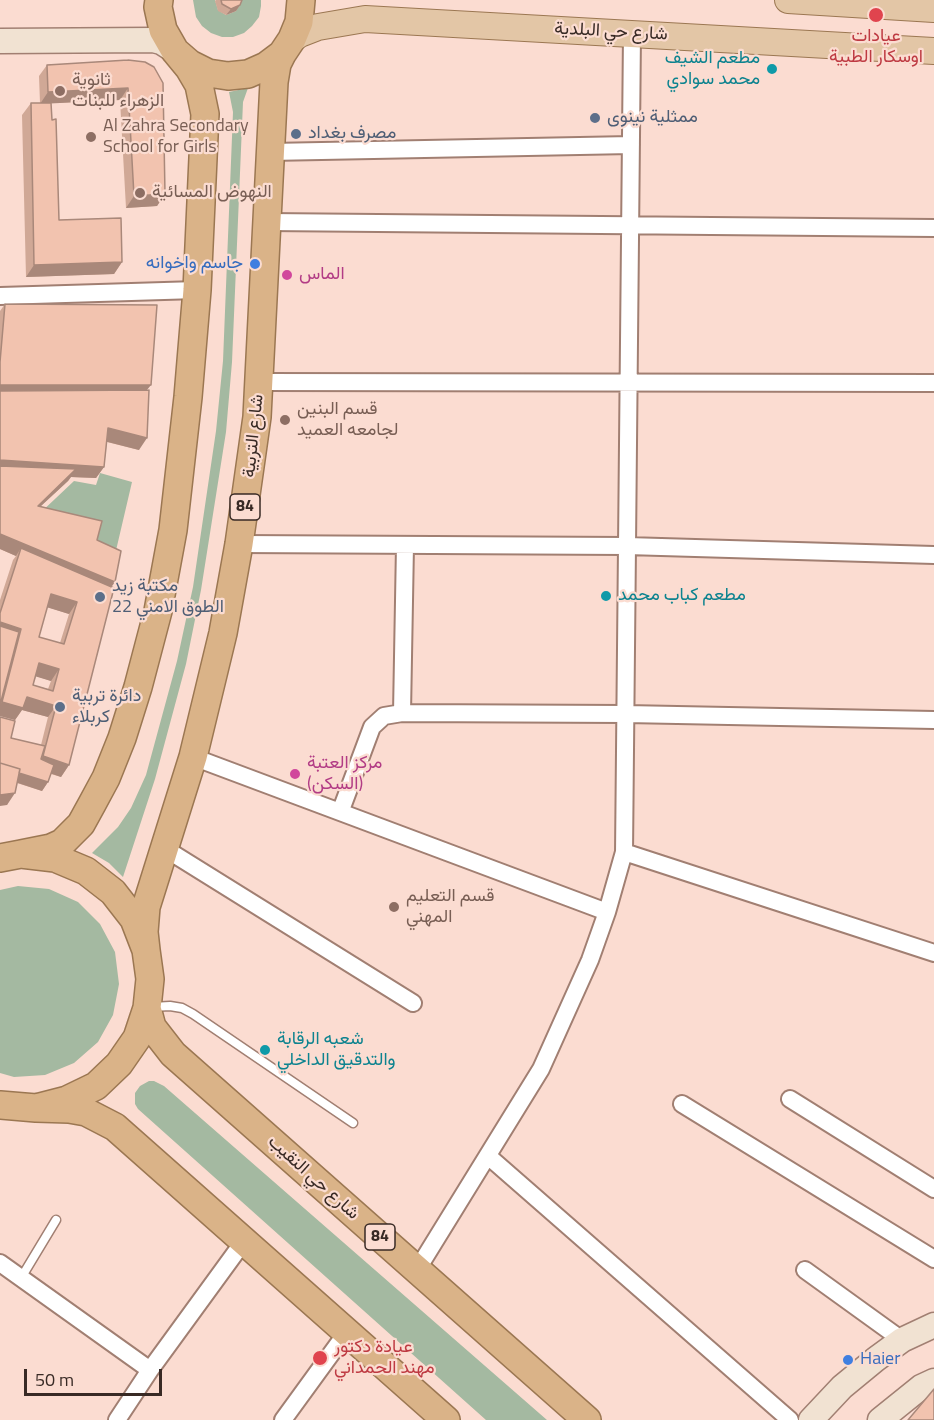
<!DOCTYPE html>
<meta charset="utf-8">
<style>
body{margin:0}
#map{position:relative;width:934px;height:1420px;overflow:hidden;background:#fbdcd1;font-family:"Titillium Web",sans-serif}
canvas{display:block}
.scale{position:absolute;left:24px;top:1369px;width:138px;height:27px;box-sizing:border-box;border:3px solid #382a25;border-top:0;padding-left:8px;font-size:18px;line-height:21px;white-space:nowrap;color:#382a25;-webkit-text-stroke:4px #fbdcd1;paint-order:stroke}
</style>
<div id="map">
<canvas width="934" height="1420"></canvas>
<div class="scale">50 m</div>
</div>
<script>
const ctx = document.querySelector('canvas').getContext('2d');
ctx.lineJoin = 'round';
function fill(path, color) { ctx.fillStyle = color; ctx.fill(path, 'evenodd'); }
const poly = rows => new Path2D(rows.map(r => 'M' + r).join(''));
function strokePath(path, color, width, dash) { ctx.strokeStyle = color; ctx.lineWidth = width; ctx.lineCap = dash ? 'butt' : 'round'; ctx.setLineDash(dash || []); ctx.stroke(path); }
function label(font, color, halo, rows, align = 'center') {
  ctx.font = font + ' "Titillium Web",Vazirmatn,sans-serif'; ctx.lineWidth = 4.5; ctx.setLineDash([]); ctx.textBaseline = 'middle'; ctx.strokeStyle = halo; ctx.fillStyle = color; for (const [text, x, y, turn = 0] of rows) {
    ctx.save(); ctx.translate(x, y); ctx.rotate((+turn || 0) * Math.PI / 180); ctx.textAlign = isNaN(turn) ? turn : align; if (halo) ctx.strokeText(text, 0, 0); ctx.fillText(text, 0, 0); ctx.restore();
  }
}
fill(poly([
 [193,0,215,0,218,10,226,15,236,11,239,0,261,0,261,6,259,17,252,26,244,33,233,37,222,37,211,33,202,26,196,17],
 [248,88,243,102,232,362,226,432,201,590,186,664,155,779,123,877,109,863,92,853,118,827,131,808,146,775,177,661,193,587,216,431,223,361,233,112,229,92],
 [100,473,132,482,114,559,38,515,74,481,96,485],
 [18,886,49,889,78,902,100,924,115,952,119,984,113,1015,98,1042,74,1063,45,1075,14,1077,0,1073,0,890],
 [149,1081,154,1081,164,1086,547,1420,486,1420,138,1109,135,1104,135,1093,140,1086]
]), '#a4b9a1');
const service = poly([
 [152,1007,170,1006,182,1008,193,1014,353,1123],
 [21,1278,56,1220]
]);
const minor = poly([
 [270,152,631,145],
 [267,222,934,228],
 [0,296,197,290],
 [260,382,934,383],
 [239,544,627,546,934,555],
 [402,713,405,545],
 [193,757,607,912],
 [341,810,372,727,384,716,402,713,626,714,934,720],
 [164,848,413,1003],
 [624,852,934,953],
 [790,1099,934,1189],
 [682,1104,934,1259],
 [488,1156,790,1420],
 [0,1263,150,1370],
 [417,1270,541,1069,590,960,607,912,624,852,632,34],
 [805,1270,902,1340],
 [117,1420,150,1370,244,1241],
 [283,1420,347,1332]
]);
const secondary = poly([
 [0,41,153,40,161,42,175,51],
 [811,1420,842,1387,876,1359,902,1340,934,1325],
 [880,1420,921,1387,934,1381]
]);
const primary = poly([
 [788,0,934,9],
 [292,39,300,34,318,27,365,19,934,51]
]);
const trunk = poly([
 [159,0,158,7,163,30,175,51,190,64,208,73,228,76,248,74,266,66,282,54,292,39,299,22,301,0],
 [21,854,51,848,62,843,81,824,92,804,106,778,122,738,138,687,158,611,173,530,188,397,197,290,205,114,199,85,189,68,175,51],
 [0,858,21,854,55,858,86,871,113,892,134,919,146,950,150,979,147,1008,137,1038,119,1064,96,1086,67,1100,36,1108,0,1105],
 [146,950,144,932,146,907,193,757,223,633,239,544,257,417,274,82,277,64,282,54],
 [147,1008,152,1027,173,1054,587,1420],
 [36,1108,69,1109,86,1112,115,1127,446,1420]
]);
strokePath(service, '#a17f72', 11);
strokePath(minor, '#a17f72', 20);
strokePath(secondary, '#a17f72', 27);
strokePath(primary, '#9b7752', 28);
strokePath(trunk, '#9b7752', 30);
strokePath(service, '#fff', 8);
strokePath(minor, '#fff', 16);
strokePath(secondary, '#f1e2d2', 24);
strokePath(primary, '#e3c6a6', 26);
strokePath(trunk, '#dab388', 27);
fill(poly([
 [216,0,242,0,240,5,236,11,226,15,218,11,215,1],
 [128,60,165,194,157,206,126,208,120,100,51,103,59,220,122,262,114,274,26,277,22,115,31,103,40,103,39,76,47,65],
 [5,304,147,390,139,450,107,442,104,467,96,478,71,477,68,481,41,506,97,540,115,582,111,587,69,765,61,777,51,774,48,782,42,791,17,783,7,805,11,738,41,745,48,717,22,710,15,720,0,716,0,600,13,560,16,556,0,549,0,311],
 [47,607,69,614,60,643,39,637],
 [36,676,51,681,48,689,33,685]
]), '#d0a896');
fill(poly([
 [240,5,236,11,226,15,231,9],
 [128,88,120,100,40,104,48,92],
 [165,194,157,206,126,208,134,196],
 [122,262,114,274,26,277,34,265],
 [0,385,151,385,142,396,0,397],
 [108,428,147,438,139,450,100,440],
 [0,460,104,467,96,478,71,477,68,481,29,517,0,472],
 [0,534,115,582,106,594,21,548,16,556,0,549],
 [51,594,77,602,69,614,43,606],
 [0,622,21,629,13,641,0,637],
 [39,663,59,669,51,681,31,675],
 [27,697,56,706,48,717,22,710,15,720,0,716,0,705,2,702],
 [43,756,69,765,61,777,35,768],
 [0,766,48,782,42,791,0,777],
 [15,793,7,805,0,806,0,795]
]), '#a9887a');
const building = poly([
 [221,0,242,0,240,5,231,9,222,4,221,0],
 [128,60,145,62,154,67,163,83,165,194,134,196,128,88,48,92,47,65,128,60],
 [31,103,51,103,52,120,56,119,59,220,121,218,122,262,34,265,31,103],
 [5,304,157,305,151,385,0,385,0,362,5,304],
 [149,390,147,438,108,428,104,467,0,460,0,391,149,390],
 [0,466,76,469,38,506,102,521,97,540,121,551,115,582,0,534,0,466],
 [21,548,114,588,69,765,43,756,56,706,27,697,23,708,2,702,21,629,0,622,0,613,21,548],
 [51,594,77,602,64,644,39,637,51,594],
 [39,663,59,669,53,691,33,685,39,663],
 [0,626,19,632,0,705,0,626],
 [0,717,15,721,11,738,45,746,41,759,54,765,48,782,19,773,20,769,0,763,0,717],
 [0,763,20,769,15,793,0,795,0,763],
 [934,1389,934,1420,908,1420,934,1389]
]);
fill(building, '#f2c3af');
strokePath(building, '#a9887a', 1.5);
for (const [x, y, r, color] of [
 [876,15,8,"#e0444e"],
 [772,69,6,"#0f9aa8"],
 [60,91,6,"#8d6e63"],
 [595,118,6,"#5c6f8a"],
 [296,134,6,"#5c6f8a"],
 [91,137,6,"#8d6e63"],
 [140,193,6,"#8d6e63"],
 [255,264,6,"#3f7fe0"],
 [287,275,6,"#d1479c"],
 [285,420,6,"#8d6e63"],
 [606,596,6,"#0f9aa8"],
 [100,597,6,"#5c6f8a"],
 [60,707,6,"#5c6f8a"],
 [295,774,6,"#d1479c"],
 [394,907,6,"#8d6e63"],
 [265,1050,6,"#0f9aa8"],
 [320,1358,8,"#e0444e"],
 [848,1360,6,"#3f7fe0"]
]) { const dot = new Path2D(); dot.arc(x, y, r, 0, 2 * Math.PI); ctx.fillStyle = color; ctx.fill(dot); strokePath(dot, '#fbdcd1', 2); }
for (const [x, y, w] of [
 [245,507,30],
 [380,1237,30]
]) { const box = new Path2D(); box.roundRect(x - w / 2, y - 13, w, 26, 4.5); ctx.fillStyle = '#fbdcd1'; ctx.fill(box); strokePath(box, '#382a25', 1.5); }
label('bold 16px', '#382a25', null, [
 ["84",245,507],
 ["84",380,1237]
]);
label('18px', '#382a25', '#fbdcd1', [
 ["شارع حي البلدية",611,32,3],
 ["شارع التربية",254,436,-84],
 ["شارع حي النقيب",313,1178,42]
]);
label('18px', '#be3a42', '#fbdcd1', [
 ["عيادات",876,37],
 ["اوسكار الطبية",876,58],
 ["عيادة دكتور",334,1348,"left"],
 ["مهند الحمداني",334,1369,"left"]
]);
label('18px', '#0d838f', '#fbdcd1', [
 ["مطعم الشيف",760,59,"right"],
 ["محمد سوادي",760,80,"right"],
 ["مطعم كباب محمد",618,596],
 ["شعبه الرقابة",277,1040],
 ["والتدقيق الداخلي",277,1061]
], 'left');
label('18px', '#785e54', '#fbdcd1', [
 ["ثانوية",72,81],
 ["الزهراء للبنات",72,102],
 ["Al Zahra Secondary",103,127],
 ["School for Girls",103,148],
 ["النهوض المسائية",152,193],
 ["قسم البنين",297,410],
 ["لجامعه العميد",297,431],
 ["قسم التعليم",406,897],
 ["المهني",406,918]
], 'left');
label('18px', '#4e5e75', '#fbdcd1', [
 ["ممثلية نينوى",607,118],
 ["مصرف بغداد",308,134],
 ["مكتبة زيد",112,587],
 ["الطوق الامني 22",112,608],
 ["دائرة تربية",72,697],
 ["كربلاء",72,718]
], 'left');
label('18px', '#366cbe', '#fbdcd1', [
 ["جاسم واخوانه",243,264],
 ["Haier",860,1360,"left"]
], 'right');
label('18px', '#b23c85', '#fbdcd1', [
 ["الماس",299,275],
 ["مركز العتبة",307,764],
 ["(السكن)",307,785]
], 'left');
</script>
